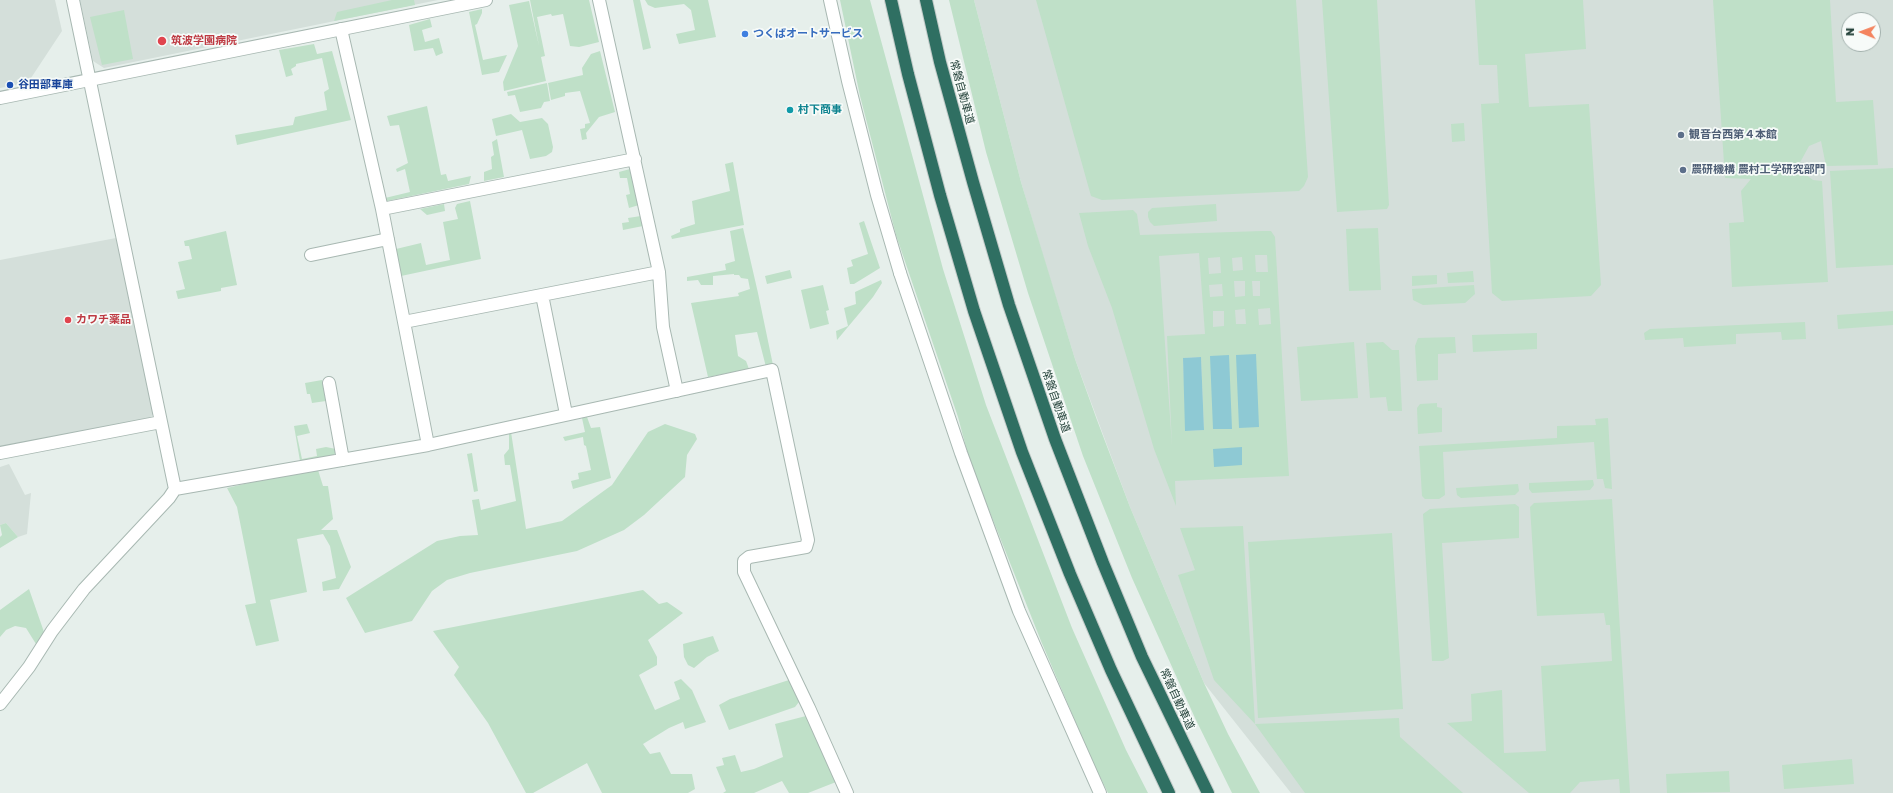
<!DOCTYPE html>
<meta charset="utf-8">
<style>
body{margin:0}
#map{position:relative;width:1893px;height:793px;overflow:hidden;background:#e6efeb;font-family:"Golos Text",sans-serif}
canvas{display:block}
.north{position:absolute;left:1841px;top:12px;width:40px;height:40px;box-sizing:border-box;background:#f7fbf9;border:1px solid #a3b1ad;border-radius:50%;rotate:271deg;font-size:11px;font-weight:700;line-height:16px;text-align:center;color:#24423a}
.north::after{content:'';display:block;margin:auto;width:14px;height:18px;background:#f4845f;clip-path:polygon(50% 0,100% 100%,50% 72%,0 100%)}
</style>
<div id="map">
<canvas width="1893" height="793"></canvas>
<div class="north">N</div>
</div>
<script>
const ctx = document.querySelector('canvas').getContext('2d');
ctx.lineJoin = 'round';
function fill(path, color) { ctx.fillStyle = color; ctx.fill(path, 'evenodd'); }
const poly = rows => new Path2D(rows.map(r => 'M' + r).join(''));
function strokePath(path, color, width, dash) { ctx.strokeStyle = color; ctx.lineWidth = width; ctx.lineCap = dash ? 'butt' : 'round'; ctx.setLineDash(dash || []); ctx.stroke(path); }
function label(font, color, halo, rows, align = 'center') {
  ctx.font = font + ' "Golos Text","Noto Sans JP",sans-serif'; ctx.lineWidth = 3.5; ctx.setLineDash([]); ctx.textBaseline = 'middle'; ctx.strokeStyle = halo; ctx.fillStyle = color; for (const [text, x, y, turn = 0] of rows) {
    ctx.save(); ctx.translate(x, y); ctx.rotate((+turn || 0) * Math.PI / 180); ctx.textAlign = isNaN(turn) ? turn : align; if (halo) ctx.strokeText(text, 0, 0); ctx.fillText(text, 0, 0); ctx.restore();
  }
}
fill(poly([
 [0,0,55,0,62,31,31,78,31,82,0,88],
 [80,0,438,0,104,68,93,61],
 [974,0,1893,0,1893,793,1291,793,1204,683,1130,507,1075,359,1046,266,1021,182],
 [1849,20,1873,20,1873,44,1849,44],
 [116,238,154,412,150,419,0,448,0,260],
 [9,464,25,495,31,493,27,534,18,537,6,523,0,525,0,467]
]), '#d4dfda');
fill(poly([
 [392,0,414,0,415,5,334,21,337,12],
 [530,0,589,0,599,42,579,47,570,46,563,14,552,16,551,14,537,17,545,56,541,57,546,81,504,91,503,82,518,46,509,5,529,1,539,46],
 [633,0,640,0,651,48,643,50],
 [645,0,708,0,716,37,679,44,676,34,695,30,691,10,684,4,655,8,648,5],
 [840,0,870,0,943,269,986,405,1072,628,1126,750,1148,793,1108,793,1093,763,1041,641,970,462,958,417,896,235,860,96],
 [949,0,974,0,1021,182,1075,359,1097,420,1130,507,1204,683,1228,734,1260,793,1232,793,1195,718,1132,578,1083,456,1028,293,986,152],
 [1036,0,1296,0,1308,177,1304,186,1299,191,1102,200,1091,196],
 [1322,0,1377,0,1389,205,1387,209,1337,212],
 [1475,0,1583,0,1586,49,1525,54,1529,107,1589,104,1601,285,1591,296,1502,301,1492,293,1481,104,1499,103,1497,65,1479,65],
 [1713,0,1830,0,1836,102,1873,100,1878,165,1826,166,1821,141,1809,146,1797,168,1813,180,1822,181,1828,282,1732,287,1729,223,1744,222,1741,191,1751,179,1725,178],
 [482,9,482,13,477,24,475,25,483,60,507,55,499,72,482,75,469,12],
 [124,10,133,59,102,65,90,17],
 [430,19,432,27,422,30,425,42,439,38,443,53,436,56,433,48,414,51,409,25],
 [314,44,317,54,332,51,351,120,237,145,235,135,293,125,295,117,327,110,324,92,329,89,322,58,296,64,296,66,291,69,293,75,286,77,279,50],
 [600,51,615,112,599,117,586,133,587,139,582,140,580,129,585,128,585,124,590,123,580,91,565,93,565,96,551,100,548,83,583,75,582,68,591,54],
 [547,83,550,101,544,102,541,108,520,112,515,95,508,96,507,92],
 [427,106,441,175,446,174,448,181,471,176,469,184,387,201,385,198,410,192,405,169,397,172,396,169,408,163,399,125,390,126,387,116],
 [511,114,520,122,542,118,548,124,553,147,552,152,546,156,530,159,522,130,496,136,492,119],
 [1464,123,1465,141,1452,142,1451,124],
 [497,139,504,177,484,181,484,172,492,169,491,157,494,155,492,142],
 [733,162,744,225,672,239,671,236,680,232,680,229,695,224,692,201,730,191,725,164],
 [1893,168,1893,265,1836,268,1830,171],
 [630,169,639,205,629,208,626,195,630,194,627,178,620,178,619,172],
 [470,201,481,259,401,276,396,249,421,243,426,265,450,260,443,222,458,219,455,208,457,204],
 [444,204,445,211,427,215,420,209],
 [1216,204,1217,221,1154,226,1150,222,1148,217,1148,212,1152,208],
 [1133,210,1137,214,1140,235,1262,231,1271,231,1275,237,1289,476,1175,481,1176,506,1154,449,1112,308,1088,246,1079,213],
 [1199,253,1205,334,1167,336,1172,446,1159,256],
 [1255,255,1267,255,1268,272,1256,272],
 [1220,257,1221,273,1209,274,1208,258],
 [1242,257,1243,270,1233,271,1232,258],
 [1234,281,1245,281,1245,296,1235,297],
 [1252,281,1260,281,1260,296,1253,296],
 [1222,284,1223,296,1210,297,1209,285],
 [1270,308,1271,324,1259,325,1258,309],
 [1245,309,1246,324,1236,324,1235,310],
 [1213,311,1224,311,1224,326,1213,327],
 [1201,357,1204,430,1186,431,1183,358],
 [641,216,643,226,623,230,622,223,629,222,628,218],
 [864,221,880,268,854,284,850,284,847,268,853,266,851,260,868,254,859,223],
 [743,228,758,293,773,365,766,367,757,332,735,335,738,356,746,361,749,369,708,377,691,303,739,296,738,293,750,289,748,279,741,278,739,275,734,275,734,274,713,276,713,285,701,285,698,280,687,281,687,277,726,270,725,264,735,261,730,231],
 [1378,228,1381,290,1349,291,1346,229],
 [226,231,237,285,221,288,221,291,178,299,176,291,185,289,178,262,192,259,189,246,185,246,184,241],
 [790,270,792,278,767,284,765,276],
 [1473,271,1474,282,1448,283,1447,273],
 [1437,275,1437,284,1412,286,1412,276],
 [881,280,882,283,873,297,837,340,836,331,848,326,844,308,856,304,855,292],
 [823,285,829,310,826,311,829,324,810,329,801,290],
 [1474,285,1475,294,1465,303,1423,305,1413,300,1412,289],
 [1893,311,1893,325,1838,329,1837,315],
 [1805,322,1806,339,1782,340,1781,332,1736,334,1736,344,1684,347,1683,338,1645,340,1644,333,1650,329],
 [1537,333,1537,349,1473,352,1472,335],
 [1455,337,1456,353,1438,354,1438,380,1417,381,1415,346,1418,338],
 [1354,342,1358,398,1301,401,1297,347],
 [1383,342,1392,350,1399,350,1402,411,1388,411,1386,397,1370,398,1366,343],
 [322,380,326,401,312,403,310,394,307,394,305,383],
 [1437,403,1437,407,1442,408,1442,432,1418,434,1417,408,1420,404],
 [587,417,591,428,600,427,611,478,573,489,571,481,579,479,578,473,591,470,586,446,584,445,583,437,565,441,563,437,585,432,582,418],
 [1608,418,1612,489,1605,488,1603,479,1597,479,1594,442,1443,452,1445,495,1439,499,1425,499,1422,496,1419,446,1557,438,1557,426,1596,425,1595,419],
 [307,424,310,433,297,436,302,459,317,456,316,449,326,447,336,449,337,451,333,456,300,461,294,426],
 [665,424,695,434,697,439,687,455,685,477,644,515,624,530,577,551,470,573,447,580,432,591,412,621,365,633,346,598,437,541,460,536,478,535,472,500,479,499,481,510,516,501,510,465,505,465,504,455,509,449,509,432,511,432,526,529,562,521,612,485,648,432],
 [472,453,478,491,474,492,467,454],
 [318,470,323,486,328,486,333,519,321,530,337,530,351,567,339,589,323,591,322,582,336,578,330,546,323,534,297,539,307,592,270,600,279,641,256,646,245,605,256,603,237,507,227,488,287,474],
 [1593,480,1594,485,1590,490,1532,493,1529,489,1529,483],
 [1518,484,1519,491,1515,495,1461,498,1457,495,1456,488],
 [1612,499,1630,793,1620,793,1619,779,1580,782,1570,793,1529,793,1447,723,1472,721,1471,694,1502,690,1504,753,1546,751,1541,666,1612,661,1610,625,1606,625,1604,613,1537,616,1530,507,1534,503],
 [1515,504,1519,507,1519,538,1442,543,1449,658,1443,661,1432,661,1423,514,1430,509],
 [6,523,18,537,0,548,0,537,2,535,0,525],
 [1243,526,1255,724,1399,718,1400,737,1463,793,1305,793,1255,724,1214,680,1178,575,1195,570,1180,528],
 [1392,533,1403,709,1258,718,1248,542],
 [29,589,44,632,36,644,26,628,15,626,6,630,0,637,0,610],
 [643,590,659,604,667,602,683,613,648,640,657,657,657,665,639,675,655,710,680,699,674,682,681,679,692,690,706,722,685,729,683,722,669,728,643,744,650,754,660,752,671,774,692,774,695,789,688,793,602,793,587,763,533,793,526,793,488,723,454,675,459,667,433,631],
 [713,636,719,651,707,657,694,668,688,665,684,657,683,644],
 [789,680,799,702,795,707,729,730,719,705,730,699],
 [806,716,836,782,808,793,789,793,782,781,754,793,723,793,726,791,716,767,724,765,722,758,735,755,741,772,754,769,783,757,775,724],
 [1852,759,1854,784,1784,789,1782,765],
 [1729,771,1730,792,1667,793,1666,774]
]), '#bfe0c8');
fill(poly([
 [1256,354,1259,427,1239,428,1236,355],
 [1229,355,1232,429,1213,429,1210,356],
 [1201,357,1204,430,1185,431,1183,358],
 [1242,447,1242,465,1214,467,1213,449]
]), '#8ec9d4');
const minor = poly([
 [599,0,659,272,663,327,677,391],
 [341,29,382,209,428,445],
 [382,209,635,159],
 [311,255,388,239],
 [900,273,961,453,1019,611,1100,793],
 [542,295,566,414],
 [404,322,659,272],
 [329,383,343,460],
 [0,453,161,422],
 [175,489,428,445,772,370,808,540,806,547,749,557,744,561,744,572,809,708,847,793],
 [0,704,29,667,52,631,84,589,169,498,175,489,73,0]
]);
const tertiary = poly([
 [830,0,848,81,877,195,900,273],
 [0,98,486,0]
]);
const motorway = poly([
 [891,0,908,74,940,195,974,311,1022,452,1070,574,1111,670,1169,793],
 [926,0,940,62,973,182,1009,305,1055,439,1103,563,1142,657,1208,793]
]);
strokePath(minor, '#a8b8b2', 14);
strokePath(tertiary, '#a8b8b2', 14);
strokePath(motorway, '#c2cac8', 14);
strokePath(minor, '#fff', 12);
strokePath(tertiary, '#fff', 12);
strokePath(motorway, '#2f6f62', 12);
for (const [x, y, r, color] of [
 [745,34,4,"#3f7fe0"],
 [162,41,5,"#e0444e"],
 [10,85,4,"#1a4fb4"],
 [790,110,4,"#0f9aa8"],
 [1681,135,4,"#5c6f8a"],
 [1683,170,4,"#5c6f8a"],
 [68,320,4,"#e0444e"]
]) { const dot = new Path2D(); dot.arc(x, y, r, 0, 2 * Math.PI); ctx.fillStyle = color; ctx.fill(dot); strokePath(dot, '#f7fbf9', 1.5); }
label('bold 11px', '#366cbe', '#f7fbf9', [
 ["つくばオートサービス",753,34]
], 'left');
label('bold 11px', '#be3a42', '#f7fbf9', [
 ["筑波学園病院",171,41],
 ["カワチ薬品",76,320]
], 'left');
label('bold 11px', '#164399', '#f7fbf9', [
 ["谷田部車庫",18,85]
], 'left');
label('11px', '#24423a', '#f7fbf9', [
 ["常磐自動車道",962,92,75],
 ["常磐自動車道",1056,401,71],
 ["常磐自動車道",1177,699,65]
]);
label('bold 11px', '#0d838f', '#f7fbf9', [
 ["村下商事",798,110]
], 'left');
label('bold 11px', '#4e5e75', '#f7fbf9', [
 ["観音台西第４本館",1689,135],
 ["農研機構 農村工学研究部門",1691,170]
], 'left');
</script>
